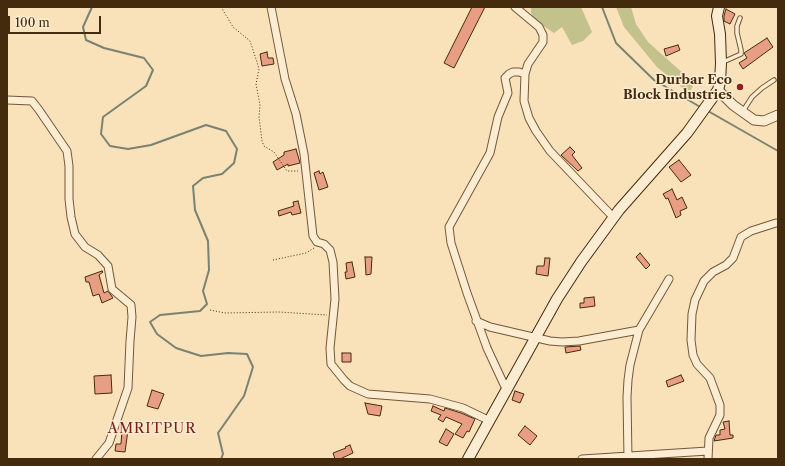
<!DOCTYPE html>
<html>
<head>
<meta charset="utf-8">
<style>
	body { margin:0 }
	#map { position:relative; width:785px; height:466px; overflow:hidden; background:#f9e1ba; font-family:"Libre Caslon Text",serif }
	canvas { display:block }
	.frame { position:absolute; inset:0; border:8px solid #452b0e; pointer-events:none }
	.scale { position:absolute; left:8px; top:16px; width:93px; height:18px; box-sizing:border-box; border:2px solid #452b0e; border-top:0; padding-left:5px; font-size:12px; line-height:14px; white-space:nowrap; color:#452b0e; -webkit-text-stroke:3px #fbecd2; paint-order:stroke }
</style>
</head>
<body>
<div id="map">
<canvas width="785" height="466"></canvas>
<div class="frame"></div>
<div class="scale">100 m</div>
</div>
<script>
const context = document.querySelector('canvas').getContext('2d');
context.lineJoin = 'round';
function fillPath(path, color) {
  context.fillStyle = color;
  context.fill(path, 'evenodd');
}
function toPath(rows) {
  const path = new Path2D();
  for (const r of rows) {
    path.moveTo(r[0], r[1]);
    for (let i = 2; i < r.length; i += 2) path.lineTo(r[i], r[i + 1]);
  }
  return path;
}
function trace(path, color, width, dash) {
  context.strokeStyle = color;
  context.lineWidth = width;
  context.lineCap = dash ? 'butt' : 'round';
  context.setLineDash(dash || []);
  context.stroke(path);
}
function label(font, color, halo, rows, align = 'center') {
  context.font = font + ' "Libre Caslon Text",serif';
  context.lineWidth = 3;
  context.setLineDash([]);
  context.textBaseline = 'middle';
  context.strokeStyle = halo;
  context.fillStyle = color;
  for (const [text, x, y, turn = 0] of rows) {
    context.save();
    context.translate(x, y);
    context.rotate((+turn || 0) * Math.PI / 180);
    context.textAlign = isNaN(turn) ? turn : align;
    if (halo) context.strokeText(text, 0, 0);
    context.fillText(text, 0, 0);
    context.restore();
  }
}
fillPath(toPath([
	[531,7,581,7,592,32,583,41,572,45,562,27,554,33,536,21,532,17,531,11],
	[616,7,631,7,636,24,648,42,694,83,691,90,685,90,657,67,624,27]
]), '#c3c18c');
trace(toPath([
	[92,7,83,27,86,40,104,48,144,58,153,70,146,86,103,117,101,134,110,146,128,149,151,145,206,125,226,131,237,149,234,163,222,174,203,178,193,186,195,210,208,241,209,270,203,291,207,304,200,311,160,315,150,322,157,334,176,348,201,356,228,353,247,354,253,367,244,396,218,433,223,454,221,459],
	[602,7,616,43,654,80,702,108],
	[708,111,778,151]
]), '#7a8272', 2);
const building = toPath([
	[472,7,485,7,454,68,444,63,472,7],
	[726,9,735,14,730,24,724,21,724,16,726,9],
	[767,38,773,47,743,69,739,63,747,58,744,53,767,38],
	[678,45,680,50,666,56,664,49,678,45],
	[267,52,268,58,273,58,274,64,262,66,260,54,267,52],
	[570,147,575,152,572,155,582,168,578,171,561,155,570,147],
	[296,149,300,163,288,166,288,164,277,170,273,162,284,155,284,152,296,149],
	[679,160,691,175,681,182,669,167,679,160],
	[319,171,320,174,323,172,328,187,319,190,314,173,319,171],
	[672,189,677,200,682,197,687,208,680,211,681,215,676,218,668,198,666,199,663,194,672,189],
	[298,201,301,213,292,215,291,212,279,216,278,211,294,206,293,202,298,201],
	[640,253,650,265,646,269,636,257,640,253],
	[365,257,372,257,371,274,366,275,365,257],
	[545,258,550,258,548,276,536,274,537,266,544,266,545,258],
	[352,262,355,277,346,279,345,272,347,272,346,263,352,262],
	[102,271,103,272,99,275,104,293,108,291,113,298,102,303,99,294,93,296,89,282,86,282,85,277,102,271],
	[594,297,595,306,580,308,580,303,584,303,584,298,594,297],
	[580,346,581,350,566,353,565,347,580,346],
	[342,353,351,353,351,362,342,362,342,353],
	[111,375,112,393,95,394,94,376,111,375],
	[681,375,684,381,668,387,666,381,681,375],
	[152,390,164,394,158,409,147,406,152,390],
	[515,391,524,394,520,403,512,400,515,391],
	[365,403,382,406,380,416,368,414,365,403],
	[433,406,444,411,445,408,461,413,475,419,469,432,467,431,463,438,455,434,462,424,446,417,443,422,438,419,441,415,431,411,433,406],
	[729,421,730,435,733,435,733,438,714,441,716,435,720,435,720,430,725,429,723,422,729,421],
	[525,426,537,436,530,445,518,435,525,426],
	[446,429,454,434,447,446,439,442,446,429],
	[122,430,128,430,125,452,115,451,116,444,121,444,122,430],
	[350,445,353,453,342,458,342,459,335,459,333,453,346,448,345,447,350,445]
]);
fillPath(building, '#e89e82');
trace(building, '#452b0e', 1);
const service = toPath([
	[723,62,741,54,741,50,737,33,737,26,740,18],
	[743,111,752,97,762,88,774,80]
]);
const minor = toPath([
	[271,7,285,79,296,114,304,154,313,236,317,242,324,244,330,250,333,262,335,299,330,348,331,364,344,380,350,386,368,394,430,399,463,408,490,421],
	[515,7,539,27,543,35,543,42,528,64,525,74,524,101,529,118,536,131,550,151,614,218],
	[7,100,32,101,39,110,67,151,69,166,69,199,71,217,75,234,85,247,98,255,108,266,112,289,131,305,132,317,130,341,128,388,109,443,96,459],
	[476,321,490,327,550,341,562,342,579,341,639,330],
	[507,391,487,348,467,293,451,243,449,227,490,153,498,117,508,93,505,78,509,74,513,72,519,72,525,74],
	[582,459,708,451],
	[628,459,627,397,628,380,630,365,639,330,669,279],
	[708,459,709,438,720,415,720,405,710,378,697,364,693,355,691,340,692,314,695,300,704,281,713,272,726,265,733,258,741,237,751,231,776,223]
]);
const tertiary = toPath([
	[718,90,733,105,754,120,764,121,778,115]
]);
const secondary = toPath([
	[468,459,557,299,581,262,619,210,687,133,718,90,720,82,721,63,720,34,717,16,719,7]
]);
trace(service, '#725839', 5.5);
trace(minor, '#725839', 9);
trace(tertiary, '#725839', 11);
trace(secondary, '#452b0e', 12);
trace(toPath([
	[221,7,233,27,250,41,257,62,259,69,256,84,260,105,259,117,262,141,264,146,274,152,287,171,298,171],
	[273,260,306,253,314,248],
	[210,310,225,313,279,312,327,315]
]), '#452b0e', 1, [1, 2]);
trace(service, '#fbecd2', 3.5);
trace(minor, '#fbecd2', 7);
trace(tertiary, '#fbecd2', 9);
trace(secondary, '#fbecd2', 10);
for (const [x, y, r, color] of [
	[740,87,4,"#8f2418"]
]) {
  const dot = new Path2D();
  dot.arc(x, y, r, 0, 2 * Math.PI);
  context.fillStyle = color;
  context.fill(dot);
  trace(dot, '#fbecd2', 1.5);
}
label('bold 13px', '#452b0e', '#fbecd2', [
	["Durbar Eco",732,80],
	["Block Industries",732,95]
], 'right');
context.letterSpacing = '1px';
label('14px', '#7a1f14', '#fbecd2', [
	["AMRITPUR",152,429]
]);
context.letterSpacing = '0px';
</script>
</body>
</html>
